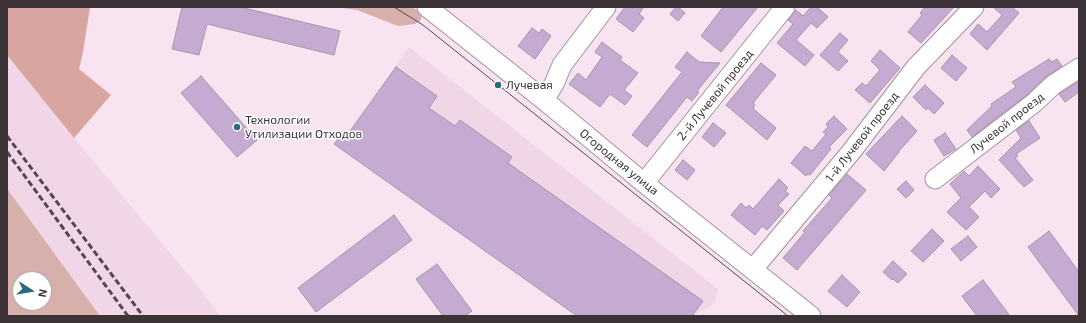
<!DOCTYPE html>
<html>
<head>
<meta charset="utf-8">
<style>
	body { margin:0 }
	#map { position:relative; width:1086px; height:323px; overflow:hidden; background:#f8e4f1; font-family:"Exo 2",sans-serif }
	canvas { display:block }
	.frame { position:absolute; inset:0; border:8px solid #3b3338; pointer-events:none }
	.north { position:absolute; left:12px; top:271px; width:40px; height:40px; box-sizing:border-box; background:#fff; border:1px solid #b1adaf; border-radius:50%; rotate:102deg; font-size:11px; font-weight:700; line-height:16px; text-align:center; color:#3b3338 }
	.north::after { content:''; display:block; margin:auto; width:14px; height:18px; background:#2a6b7e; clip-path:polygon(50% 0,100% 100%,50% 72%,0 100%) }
</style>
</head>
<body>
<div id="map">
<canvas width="1086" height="323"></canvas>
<div class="frame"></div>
<div class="north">N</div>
</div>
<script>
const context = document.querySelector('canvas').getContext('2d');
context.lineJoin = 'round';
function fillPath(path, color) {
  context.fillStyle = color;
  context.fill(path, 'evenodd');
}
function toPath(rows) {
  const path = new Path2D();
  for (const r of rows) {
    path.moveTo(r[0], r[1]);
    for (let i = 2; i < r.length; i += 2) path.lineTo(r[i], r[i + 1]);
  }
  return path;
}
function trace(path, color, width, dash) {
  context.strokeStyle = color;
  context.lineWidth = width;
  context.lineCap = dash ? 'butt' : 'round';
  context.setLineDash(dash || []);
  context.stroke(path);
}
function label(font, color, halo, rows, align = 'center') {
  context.font = font + ' "Exo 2",sans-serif';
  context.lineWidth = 3;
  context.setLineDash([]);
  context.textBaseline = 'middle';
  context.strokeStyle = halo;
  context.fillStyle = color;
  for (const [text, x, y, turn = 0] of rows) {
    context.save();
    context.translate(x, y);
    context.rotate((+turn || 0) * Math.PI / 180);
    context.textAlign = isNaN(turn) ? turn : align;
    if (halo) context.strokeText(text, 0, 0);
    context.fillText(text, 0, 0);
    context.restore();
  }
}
fillPath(toPath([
	[409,47,718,289,714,304,696,314,696,316,577,316,334,144,342,134,351,128],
	[7,55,74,138,200,289,220,316,100,316,7,189]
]), '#f0d6e7');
fillPath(toPath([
	[336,7,412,7,418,11,422,16,420,21,415,24,398,26,357,10],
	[7,189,8,190,100,316,7,316],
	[20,279,44,279,44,303,20,303]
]), '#d7b0ac');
fillPath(toPath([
	[7,7,90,7,83,52,79,69,111,95,74,138,7,55]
]), '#d9a5a0');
const building = toPath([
	[182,7,240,7,340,31,334,55,207,24,199,55,172,49,182,7],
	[625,7,644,7,639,14,644,18,633,32,616,19,625,7],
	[676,7,678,7,685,13,678,21,670,14,676,7],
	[723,7,758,7,721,52,701,36,723,7],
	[811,7,817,7,828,17,817,28,811,23,796,40,814,55,805,66,777,43,793,24,788,20,796,10,803,16,811,7],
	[925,7,954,7,921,43,908,32,922,15,920,13,925,7],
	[993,7,1012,7,1019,13,987,50,970,34,978,24,987,32,1002,15,993,7],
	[532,28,539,33,542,29,551,36,535,59,518,46,532,28],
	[840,33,848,40,838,52,848,61,838,71,820,55,840,33],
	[602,42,622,57,620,60,638,73,624,90,632,96,625,105,610,94,600,107,569,84,578,73,586,80,602,57,595,52,602,42],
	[880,50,900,68,870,103,855,90,862,83,866,86,880,70,871,61,880,50],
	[687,52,699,62,720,63,697,91,699,92,692,101,687,97,647,147,632,135,682,72,675,67,687,52],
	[952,55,967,68,956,81,941,68,952,55],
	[1049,59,1052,62,1057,59,1062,66,1047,76,1027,95,972,137,967,130,992,106,991,104,1016,87,1012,82,1049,59],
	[761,63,776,75,753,103,755,105,753,108,757,112,776,128,767,140,726,105,761,63],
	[396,67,437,96,429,108,455,126,460,120,512,157,508,163,703,301,692,316,577,316,334,144,342,134,346,137,396,67],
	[201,76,257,140,237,157,181,93,201,76],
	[1079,81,1079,92,1065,102,1059,94,1079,81],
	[925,85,944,103,934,114,928,108,926,110,913,97,925,85],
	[834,116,847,129,829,147,831,149,810,175,808,174,806,176,791,163,805,146,812,151,826,134,823,132,828,127,826,124,834,116],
	[902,116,917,131,899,151,899,152,884,171,866,154,902,116],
	[1029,121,1040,138,1016,154,1018,156,1015,158,1033,180,1024,187,999,160,1021,138,1016,130,1029,121],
	[713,123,726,133,714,147,702,137,713,123],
	[945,133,956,149,944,156,934,140,945,133],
	[683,160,695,170,687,180,675,170,683,160],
	[978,166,1000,189,991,198,985,191,969,207,979,217,966,230,947,212,961,198,950,184,964,171,969,176,978,166],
	[847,174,866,190,797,270,783,258,805,232,803,231,832,198,829,195,847,174],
	[779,179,788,188,785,191,789,194,778,205,784,211,767,230,762,226,755,235,731,215,741,203,746,208,749,205,753,209,779,179],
	[906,181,914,190,906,198,897,189,906,181],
	[394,215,412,240,316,312,298,288,394,215],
	[932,229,944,241,923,262,911,251,932,229],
	[1049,231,1079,272,1079,316,1028,247,1049,231],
	[968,236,977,247,961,261,951,249,968,236],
	[893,261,907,274,898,283,893,279,892,280,883,272,893,261],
	[437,264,472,311,465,316,443,316,416,279,437,264],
	[842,275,860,292,847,307,828,291,842,275],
	[983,280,1010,316,977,316,962,296,983,280]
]);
fillPath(building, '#c5aad1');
trace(building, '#a397a9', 1);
const minor = toPath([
	[427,7,544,100,644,183,811,316],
	[544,100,554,84,562,65,606,7],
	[935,179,1034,103,1053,85,1079,68],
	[644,183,785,7],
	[753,269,851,152,916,67,974,7]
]);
trace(minor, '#a4919d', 21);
trace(minor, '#fff', 19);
trace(toPath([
	[394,7,423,25,788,316]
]), '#52494f', 1);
trace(toPath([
	[7,136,143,316],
	[7,152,128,316]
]), '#52494f', 3, [6, 3]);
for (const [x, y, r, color] of [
	[498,85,4,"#2a6b7e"],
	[237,127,4,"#2a6b7e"]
]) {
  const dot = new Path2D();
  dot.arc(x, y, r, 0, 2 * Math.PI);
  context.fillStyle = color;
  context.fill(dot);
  trace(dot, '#fff', 1.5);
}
label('12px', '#3b3338', '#fff', [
	["Лучевая",506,85],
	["Технологии",245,120],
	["Утилизации Отходов",245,134]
], 'left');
label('12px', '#3b3338', '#fff', [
	["2-й Лучевой проезд",715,95,-51],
	["Лучевой проезд",1007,123,-38],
	["1-й Лучевой проезд",862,137,-52],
	["Огородная улица",619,162,39]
]);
</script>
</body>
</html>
